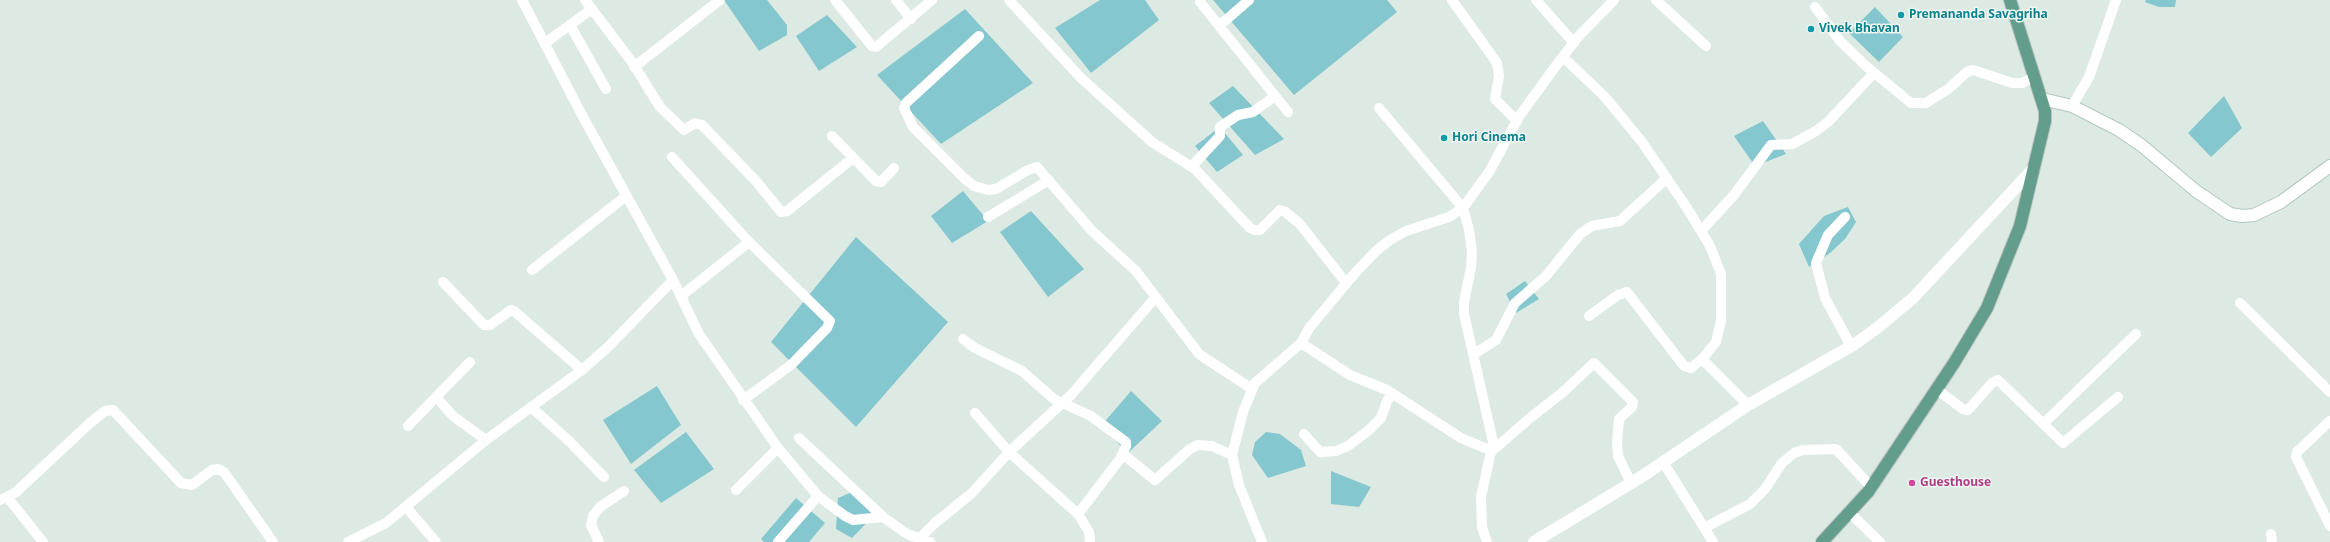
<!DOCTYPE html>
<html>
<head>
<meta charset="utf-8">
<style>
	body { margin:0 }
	canvas { display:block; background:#dde9e3 }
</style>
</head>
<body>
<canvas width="2330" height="542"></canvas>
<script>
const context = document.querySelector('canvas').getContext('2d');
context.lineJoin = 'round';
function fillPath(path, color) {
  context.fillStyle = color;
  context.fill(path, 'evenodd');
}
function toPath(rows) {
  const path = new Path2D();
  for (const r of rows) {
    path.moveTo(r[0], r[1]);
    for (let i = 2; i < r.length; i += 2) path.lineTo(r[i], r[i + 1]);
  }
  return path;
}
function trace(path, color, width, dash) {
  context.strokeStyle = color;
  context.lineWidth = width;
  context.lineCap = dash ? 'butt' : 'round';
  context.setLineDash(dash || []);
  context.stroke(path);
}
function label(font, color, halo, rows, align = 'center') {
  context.font = font + ' "Noto Sans",sans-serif';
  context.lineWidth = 3;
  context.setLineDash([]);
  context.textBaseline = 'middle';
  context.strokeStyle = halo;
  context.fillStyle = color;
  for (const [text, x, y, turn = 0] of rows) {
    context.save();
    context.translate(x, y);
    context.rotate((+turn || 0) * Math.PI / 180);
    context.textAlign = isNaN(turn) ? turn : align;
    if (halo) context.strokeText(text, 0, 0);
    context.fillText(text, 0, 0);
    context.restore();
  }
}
fillPath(toPath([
	[724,0,767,0,787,25,787,35,759,51],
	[1100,0,1145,0,1159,20,1091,73,1055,28],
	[1213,0,1387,0,1397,12,1294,95],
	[2146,0,2176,0,2175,7,2159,7,2145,2],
	[1875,7,1903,37,1879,62,1849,33],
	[965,9,1033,83,941,144,877,75],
	[827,15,857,47,819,71,796,36],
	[1233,86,1284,139,1255,155,1209,103],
	[2224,96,2242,128,2211,157,2188,133],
	[1763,121,1786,154,1755,166,1734,136],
	[1220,127,1243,155,1217,172,1195,146],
	[963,191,988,221,952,243,931,216],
	[1848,207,1856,222,1845,239,1830,253,1809,267,1799,244,1824,216],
	[1031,211,1084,269,1048,297,1000,232],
	[856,237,948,322,856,427,771,342],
	[1525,281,1539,299,1516,313,1506,294],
	[657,386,681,425,631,464,603,420],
	[1131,391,1162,421,1128,453,1101,426],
	[686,432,714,469,661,503,634,470],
	[1266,432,1280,434,1301,450,1306,466,1268,478,1252,455,1255,442],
	[1331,471,1371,487,1359,507,1331,504],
	[857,490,878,511,852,538,836,529,838,498],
	[796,498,825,523,809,542,764,542,761,539]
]), '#85c7ce');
const secondary = toPath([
	[2042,99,2072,106,2119,130,2141,145,2196,191,2230,214,2242,216,2254,215,2281,202,2330,166]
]);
const primary = toPath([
	[1822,542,1868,492,1954,363,1987,308,2020,226,2045,121,2045,111,2010,0]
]);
trace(secondary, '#b1c9bf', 14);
trace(primary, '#bcc3c1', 14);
trace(toPath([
	[522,0,583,117,673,280,699,334,778,448,818,496,845,516,853,520,883,517,907,534,930,542],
	[585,0,632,62,660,107,684,130,695,123,702,125,756,181,781,212,787,211,853,158],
	[835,0,872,46,876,47,932,0],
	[896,0,911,19],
	[1009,0,1081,78,1152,142,1195,169,1249,227,1254,230,1260,230,1280,210,1284,211,1300,224,1346,283],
	[1452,0,1497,63,1499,76,1495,99,1517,121],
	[1536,0,1574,43],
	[1656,0,1706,46],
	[1200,2,1288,112],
	[1815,7,1840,41,1866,66,1911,103,1926,103,1948,89,1967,72,1973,70,2012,83,2022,83,2034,77],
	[570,25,606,89],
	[1219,26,1249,0],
	[979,36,906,103,904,108,913,127,964,178,974,186,988,190,996,189,1028,170,1037,167,1092,231,1136,271,1199,354,1252,389],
	[545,43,592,9],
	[1563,57,1605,97,1642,142,1687,208,1710,246,1721,274,1721,321,1716,342,1704,357,1704,361,1748,405],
	[634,67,720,0],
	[2072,106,2089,77,2116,0],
	[1379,108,1463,208,1469,230,1472,252,1471,268,1464,302,1464,314,1493,442,1481,497,1482,527,1487,542],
	[832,136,876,181,881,182,894,168],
	[672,157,749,242,830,321,827,328,791,365,743,400],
	[1192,166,1220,136,1220,127,1238,115,1253,112,1275,96],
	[988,217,1049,180],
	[1845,217,1828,235,1816,263,1825,298,1851,346],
	[1701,231,1734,195,1771,145,1792,144,1816,131,1828,122,1874,73],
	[532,270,626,196],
	[443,282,484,325,490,325,511,310,514,311,582,370],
	[681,296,749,242],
	[2240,303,2330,392],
	[1589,316,1618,295,1627,292,1684,366,1691,368,1704,357],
	[963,339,975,348,1022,371,1054,399,1091,416,1126,442,1126,446,1120,459,1078,514],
	[1301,343,1350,375,1387,390,1461,438,1492,451,1530,418,1562,393,1594,363,1633,402,1632,407,1619,419,1617,443,1618,456,1631,483],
	[1474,354,1496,340,1515,303,1546,276,1580,234,1592,226,1620,221,1667,178],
	[1936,389,1963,409,1968,410,1992,383,1998,380,2063,443,2118,397],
	[436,397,453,416,486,440],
	[531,407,569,441,604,477],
	[2330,421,2297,452,2296,457,2330,526],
	[2043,424,2136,334],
	[408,426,470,362],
	[1304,434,1320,452,1336,451,1348,446,1369,430,1381,418,1387,401,1393,394],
	[799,438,883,517],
	[1123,454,1155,480,1190,449,1198,445,1212,446,1232,455],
	[1663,462,1713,542],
	[736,490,778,448],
	[8,498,43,542],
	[0,500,15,493,90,423,105,411,113,410,181,483,192,485,212,470,218,469,224,472,273,542],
	[406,507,436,542],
	[1849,512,1880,542],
	[1704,528,1750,504,1765,489,1782,463,1794,453,1803,450,1836,449,1871,487],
	[2271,534,2272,542],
	[919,539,935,523,972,493,1009,452,975,413],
	[348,542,386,523,486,440,582,370,608,347,673,280],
	[599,542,591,525,593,516,600,507,624,491],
	[778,542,818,496],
	[1090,542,1089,532,1078,514,1009,452,1071,395,1155,298],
	[1262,542,1239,485,1232,455,1243,412,1255,383,1301,343,1310,327,1355,273,1376,251,1390,240,1406,231,1449,217,1463,208,1489,172,1520,115,1558,63,1578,37,1614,0]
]), '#fff', 10);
trace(toPath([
	[1534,542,1641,477,1748,405,1855,344,1877,328,1913,298,2034,168]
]), '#fff', 12);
trace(secondary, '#fff', 12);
trace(primary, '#639e8c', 12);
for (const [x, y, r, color] of [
	[1901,15,4,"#0f9aa8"],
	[1811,29,4,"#0f9aa8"],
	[1444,138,4,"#0f9aa8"],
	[1912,483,4,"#d1479c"]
]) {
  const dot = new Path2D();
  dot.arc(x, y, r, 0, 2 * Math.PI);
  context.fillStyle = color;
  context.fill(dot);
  trace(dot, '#eef6f1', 1.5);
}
label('bold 12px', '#0d838f', '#eef6f1', [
	["Premananda Savagriha",1909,15],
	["Vivek Bhavan",1819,29],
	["Hori Cinema",1452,138]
], 'left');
label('bold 12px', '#b23c85', '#eef6f1', [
	["Guesthouse",1920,483]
], 'left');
</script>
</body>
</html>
